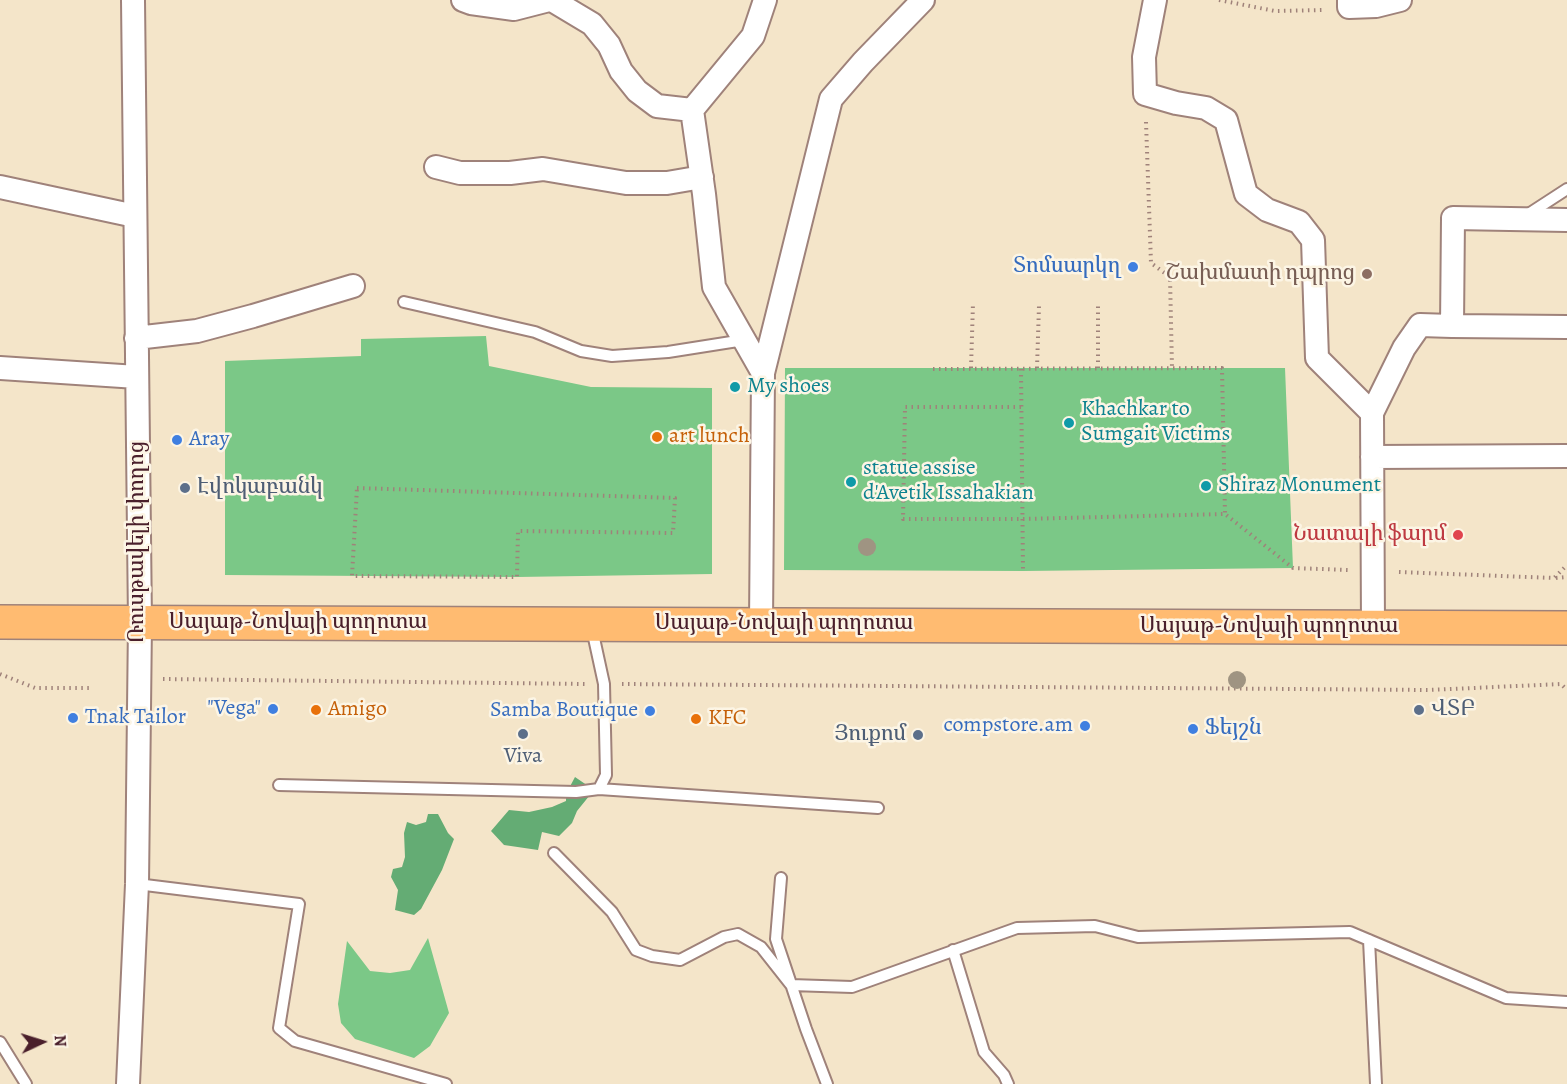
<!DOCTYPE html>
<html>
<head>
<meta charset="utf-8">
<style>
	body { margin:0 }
	#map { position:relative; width:1567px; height:1084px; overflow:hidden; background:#f4e5c9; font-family:Alegreya,serif }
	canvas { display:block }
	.north { position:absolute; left:12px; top:1012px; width:60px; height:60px; -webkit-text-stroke:4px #fcf5e5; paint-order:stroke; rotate:86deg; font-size:16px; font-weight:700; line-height:24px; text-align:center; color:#4a1f2b }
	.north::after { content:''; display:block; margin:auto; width:21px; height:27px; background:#4a1f2b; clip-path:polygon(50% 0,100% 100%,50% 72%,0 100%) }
</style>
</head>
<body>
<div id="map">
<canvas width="1567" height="1084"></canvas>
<div class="north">N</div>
</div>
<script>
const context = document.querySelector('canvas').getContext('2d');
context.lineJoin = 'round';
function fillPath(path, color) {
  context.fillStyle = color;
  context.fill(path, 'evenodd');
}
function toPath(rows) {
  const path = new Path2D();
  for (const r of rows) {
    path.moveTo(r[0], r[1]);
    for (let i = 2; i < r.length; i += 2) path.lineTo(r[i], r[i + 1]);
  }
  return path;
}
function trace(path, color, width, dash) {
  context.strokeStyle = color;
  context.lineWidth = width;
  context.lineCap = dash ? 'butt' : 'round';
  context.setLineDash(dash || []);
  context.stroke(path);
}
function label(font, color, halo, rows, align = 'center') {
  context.font = font + ' Alegreya,"Noto Serif Armenian",serif';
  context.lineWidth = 5;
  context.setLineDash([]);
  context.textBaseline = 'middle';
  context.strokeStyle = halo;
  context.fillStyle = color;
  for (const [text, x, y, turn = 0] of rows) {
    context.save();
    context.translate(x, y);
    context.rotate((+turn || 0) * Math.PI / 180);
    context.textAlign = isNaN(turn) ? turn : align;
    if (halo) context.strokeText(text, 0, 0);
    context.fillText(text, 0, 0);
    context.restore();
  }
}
fillPath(toPath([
	[486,336,489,366,591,387,712,388,712,574,517,577,225,575,225,361,361,356,361,339],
	[785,368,1285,368,1293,568,1023,571,784,570],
	[428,938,449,1013,430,1046,414,1058,355,1039,341,1023,338,1004,347,941,370,971,390,973,410,970]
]), '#7bc887');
fillPath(toPath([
	[575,777,594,790,577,811,572,823,559,836,542,832,538,850,504,845,491,831,509,810,529,812,552,807,566,801,566,794],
	[428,814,438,814,448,833,454,839,442,870,421,909,414,915,395,910,398,890,391,877,393,869,402,867,405,857,404,833,407,822,416,825,426,822]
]), '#64ac74');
const lane = toPath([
	[1527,215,1567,189],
	[404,302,535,332,581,351,612,356,668,352,744,340],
	[279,785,576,792,599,789,606,775,604,684,592,629],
	[599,789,878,808],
	[554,853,612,912,636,950,652,956,680,960,724,937,738,934,761,947,791,985,852,987,1017,928,1095,926,1138,937,1350,932,1506,998,1567,1002],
	[781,878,776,939,806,1029,827,1084],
	[137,884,299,904,279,1028,295,1041,446,1084],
	[1369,940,1376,1084],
	[953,950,984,1052,1004,1075,1008,1084],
	[0,1042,26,1084]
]);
const street = toPath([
	[463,0,471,3,514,9,549,0],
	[552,0,592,24,609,45,621,71,637,91,657,106,692,110],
	[1155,0,1144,57,1145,94,1176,103,1206,108,1226,120,1246,194,1267,210,1299,222,1313,240,1317,358,1372,413],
	[1349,0,1349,7,1376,6,1400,0],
	[436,167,460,173,510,173,543,169,626,183,667,183,702,177],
	[0,187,135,216],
	[1567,220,1453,218,1452,326,1567,327],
	[136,338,197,331,253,316,353,286],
	[0,368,137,377],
	[763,373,831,99,863,62,923,0],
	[1372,457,1567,456],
	[761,624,763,373,714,287,704,194,692,110,753,36,765,0],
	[1373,628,1372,413,1404,348,1420,325,1452,326],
	[128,1084,137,884,140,622,133,0]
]);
const highway = toPath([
	[0,622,1567,628]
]);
trace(lane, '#9f827a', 14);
trace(street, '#9f827a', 26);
trace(highway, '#9f827a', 36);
trace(toPath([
	[1219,0,1275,11,1325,10],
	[1146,122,1151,263,1170,277,1172,368],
	[971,368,973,303],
	[1037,368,1039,306],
	[1098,368,1098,305],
	[933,369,1222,368,1225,514],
	[1021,369,1023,571],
	[1021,407,905,407,903,519,1022,519,1225,514,1293,568,1349,570],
	[357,488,675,498,673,533,518,531,517,577,352,576,357,488],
	[1399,572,1554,578,1565,567,1567,567],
	[1556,578,1567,577],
	[0,674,35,688,92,688],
	[163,679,585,684],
	[622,684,1429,690,1561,684,1567,690]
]), '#9f827a', 4, [1.5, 4.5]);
trace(lane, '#fff', 10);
trace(street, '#fff', 22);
trace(highway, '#ffbb71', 33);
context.fillStyle = '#9f9482';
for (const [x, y] of [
	[867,547],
	[1237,680]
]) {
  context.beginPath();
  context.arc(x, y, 9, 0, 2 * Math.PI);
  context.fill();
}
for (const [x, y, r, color] of [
	[1133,267,6,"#3f7fe0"],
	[1367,274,6,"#8d6e63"],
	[735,387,6,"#0f9aa8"],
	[1069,423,6,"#0f9aa8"],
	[657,437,6,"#e8710a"],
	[177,440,6,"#3f7fe0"],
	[851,482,6,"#0f9aa8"],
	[1206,486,6,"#0f9aa8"],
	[185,488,6,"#5c6f8a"],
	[1458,535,6,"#e0444e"],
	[273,709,6,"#3f7fe0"],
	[316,710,6,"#e8710a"],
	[1419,710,6,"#5c6f8a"],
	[650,711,6,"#3f7fe0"],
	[73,718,6,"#3f7fe0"],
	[696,719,6,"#e8710a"],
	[1085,726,6,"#3f7fe0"],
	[1193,729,6,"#3f7fe0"],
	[523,734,6,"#5c6f8a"],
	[918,735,6,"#5c6f8a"]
]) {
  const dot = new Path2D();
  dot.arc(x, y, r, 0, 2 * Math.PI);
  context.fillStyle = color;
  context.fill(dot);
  trace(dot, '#fcf5e5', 2);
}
label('22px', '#366cbe', '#fcf5e5', [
	["Տոմսարկղ",1121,267],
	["Aray",189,440,"left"],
	["\"Vega\"",261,709],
	["Samba Boutique",638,711],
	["Tnak Tailor",85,718,"left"],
	["compstore.am",1073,726],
	["Ֆեյշն",1205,729,"left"]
], 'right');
label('22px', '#785e54', '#fcf5e5', [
	["Շախմատի դպրոց",1355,274]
], 'right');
label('22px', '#0d838f', '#fcf5e5', [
	["My shoes",747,387],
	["Khachkar to",1081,410],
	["Sumgait Victims",1081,435],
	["statue assise",863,469],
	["d'Avetik Issahakian",863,494],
	["Shiraz Monument",1218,486]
], 'left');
label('22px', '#c56008', '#fcf5e5', [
	["art lunch",669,437],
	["Amigo",328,710],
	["KFC",708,719]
], 'left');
label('22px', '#4e5e75', '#fcf5e5', [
	["Էվոկաբանկ",197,488],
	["ՎՏԲ",1431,710],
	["Յուքոմ",906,735,"right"],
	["Viva",523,757,"center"]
], 'left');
label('22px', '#be3a42', '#fcf5e5', [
	["Նատալի ֆարմ",1446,535]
], 'right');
label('22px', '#4a1f2b', '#fcf5e5', [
	["Ռուսթավելի փողոց",138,542,-90],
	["Սայաթ-Նովայի պողոտա",298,623],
	["Սայաթ-Նովայի պողոտա",784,624],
	["Սայաթ-Նովայի պողոտա",1269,627]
]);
</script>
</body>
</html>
